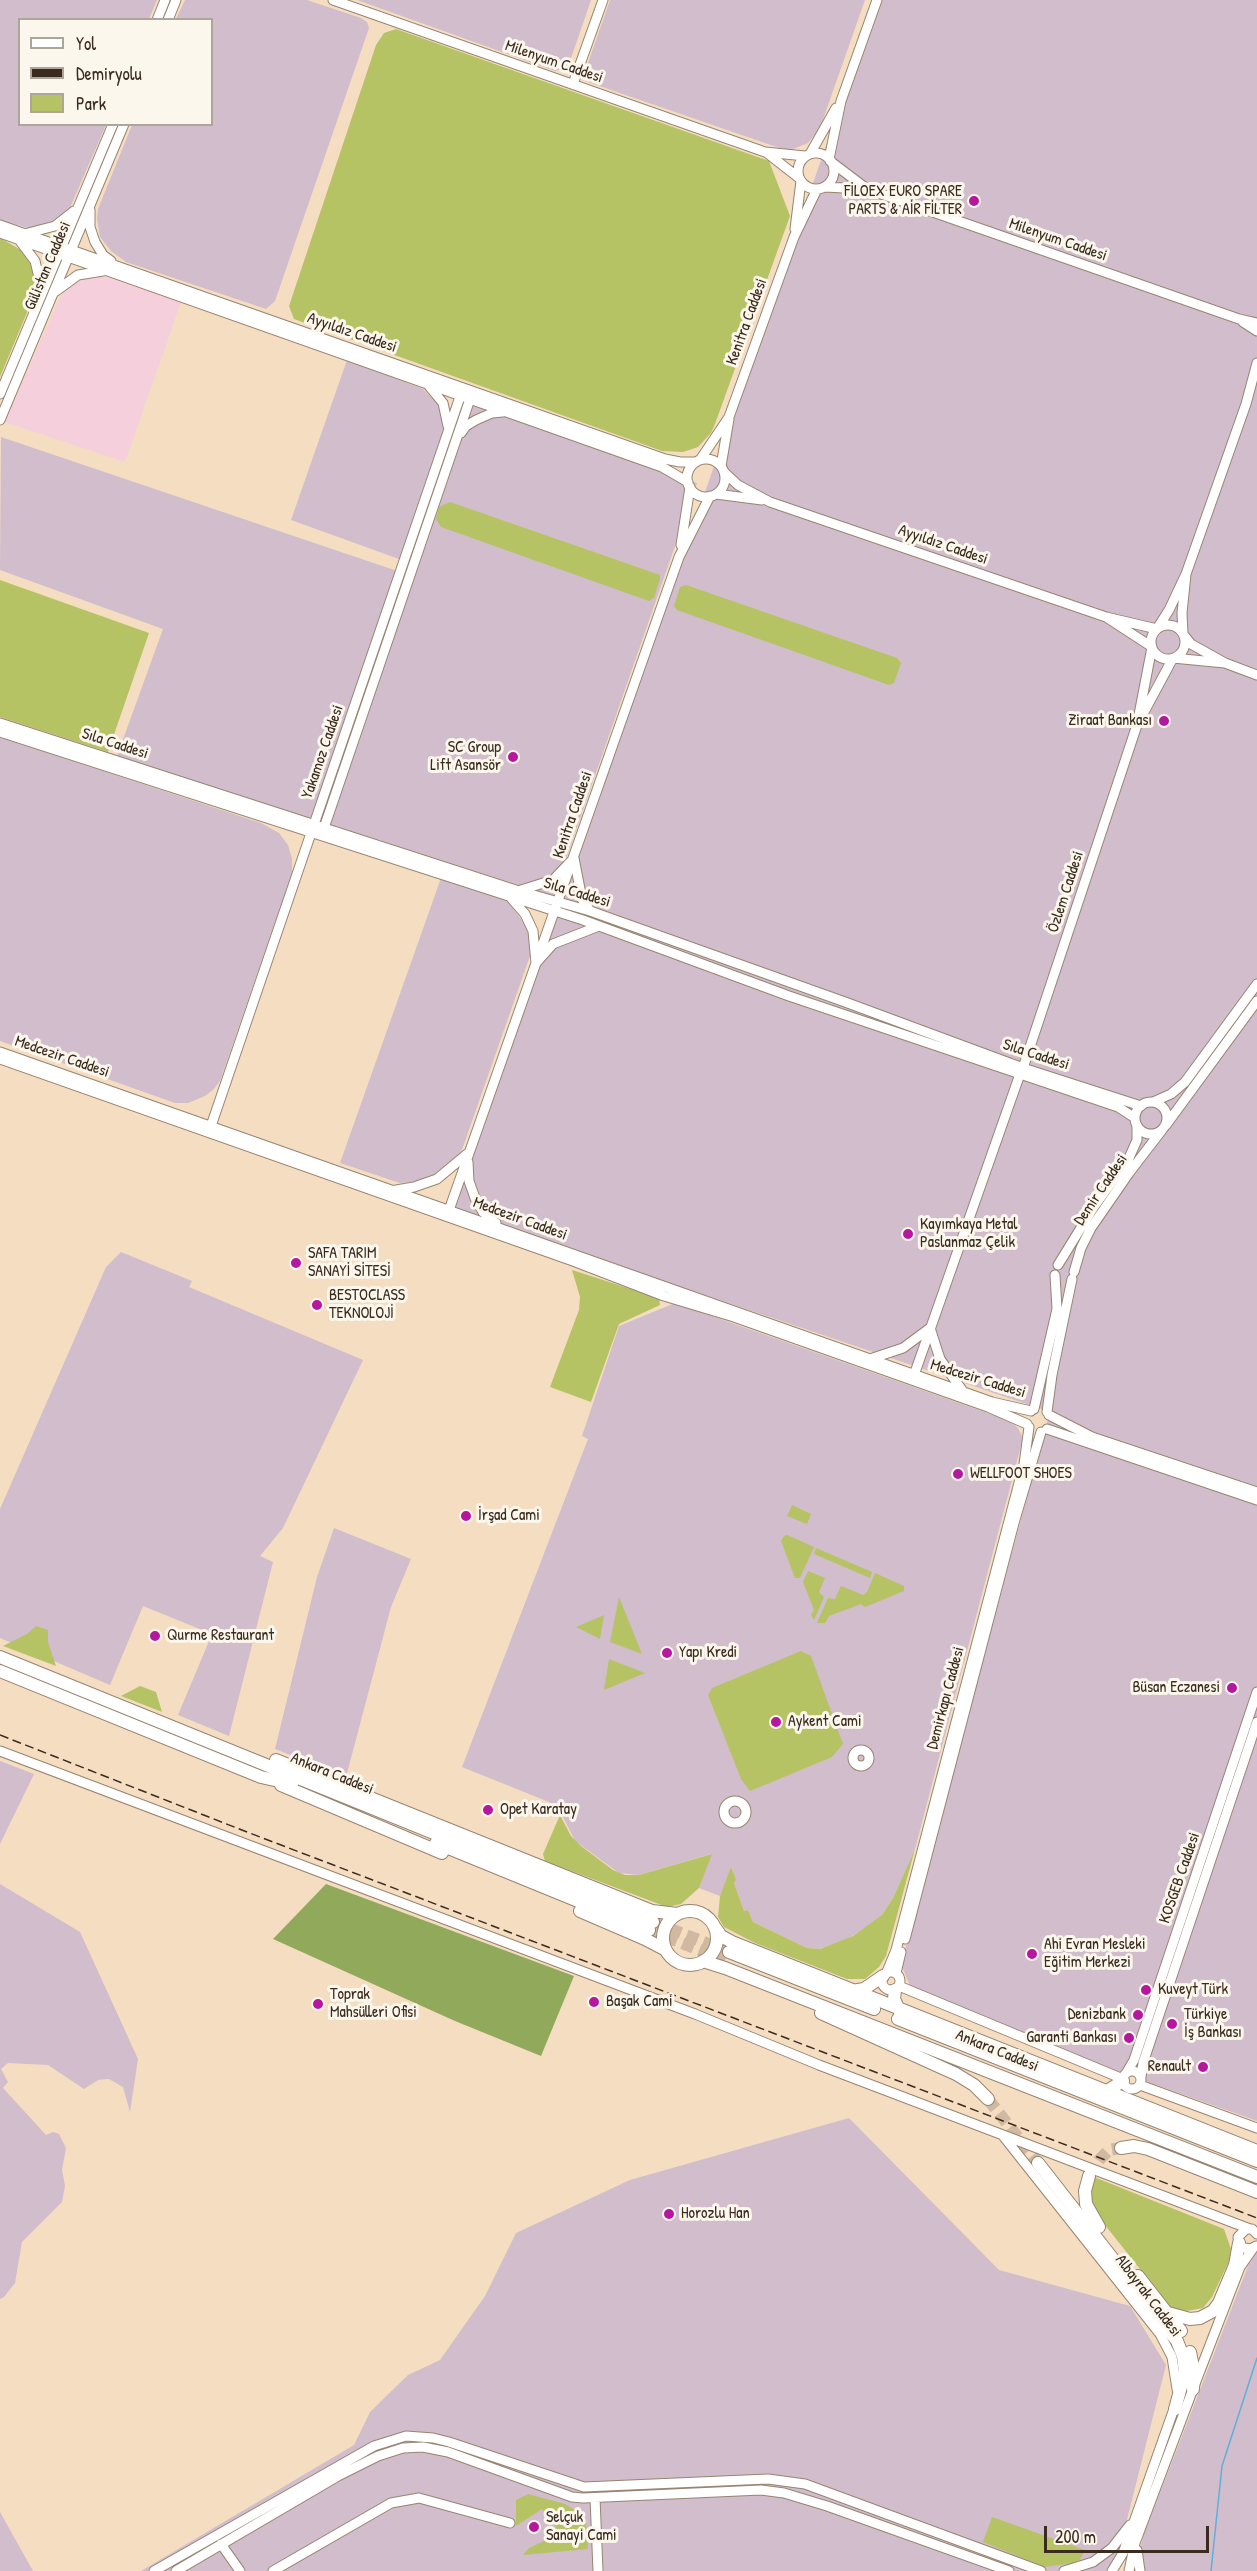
<!DOCTYPE html>
<html>
<head>
<meta charset="utf-8">
<style>
	body { margin:0 }
	#map { position:relative; width:1257px; height:2571px; overflow:hidden; background:#f5ddc1; font-family:"Patrick Hand",sans-serif }
	canvas { display:block }
	.legend { position:absolute; left:18px; top:18px; width:195px; height:108px; box-sizing:border-box; background:#fbf7ec; border:2px solid #aea59a; margin:0; padding:8px 10px; list-style:none; font-size:18px; color:#3b2a1e }
	.legend li { display:flex; align-items:center; gap:12px; height:30px }
	.legend b { width:30px; border:2px solid #aea59a }
	.scale { position:absolute; left:1044px; top:2526px; width:165px; height:27px; box-sizing:border-box; border:3px solid #3b2a1e; border-top:0; padding-left:8px; font-size:18px; line-height:21px; white-space:nowrap; color:#3b2a1e; -webkit-text-stroke:4px #fbf7ec; paint-order:stroke }
</style>
</head>
<body>
<div id="map">
<canvas width="1257" height="2571"></canvas>
<ul class="legend">
<li><b style="height:8px;background:#fff"></b>Yol</li>
<li><b style="height:8px;background:#3b2a1e"></b>Demiryolu</li>
<li><b style="height:16px;background:#b6c364"></b>Park</li>
</ul>
<div class="scale">200 m</div>
</div>
<script>
const context = document.querySelector('canvas').getContext('2d');
context.lineJoin = 'round';
function fillPath(path, color) {
  context.fillStyle = color;
  context.fill(path, 'evenodd');
}
function toPath(rows) {
  const path = new Path2D();
  for (const r of rows) {
    if (r.length === 3) {
      path.moveTo(r[0] + r[2], r[1]);
      path.arc(r[0], r[1], r[2], 0, 2 * Math.PI);
      continue;
    }
    path.moveTo(r[0], r[1]);
    for (let i = 2; i < r.length; i += 2) path.lineTo(r[i], r[i + 1]);
  }
  return path;
}
function trace(path, color, width, dash) {
  context.strokeStyle = color;
  context.lineWidth = width;
  context.lineCap = dash ? 'butt' : 'round';
  context.setLineDash(dash || []);
  context.stroke(path);
}
function label(font, color, halo, rows, align = 'center') {
  context.font = font + ' "Patrick Hand",sans-serif';
  context.lineWidth = 6;
  context.setLineDash([]);
  context.textBaseline = 'middle';
  context.strokeStyle = halo;
  context.fillStyle = color;
  for (const [text, x, y, turn = 0] of rows) {
    context.save();
    context.translate(x, y);
    context.rotate((+turn || 0) * Math.PI / 180);
    context.textAlign = isNaN(turn) ? turn : align;
    if (halo) context.strokeText(text, 0, 0);
    context.fillText(text, 0, 0);
    context.restore();
  }
}
fillPath(toPath([
	[89,277,107,277,181,302,125,462,5,422,60,297,73,284]
]), '#f5cfdb');
fillPath(toPath([
	[0,0,157,0,149,19,20,20,20,124,106,125,69,210,57,221,32,229,0,220],
	[185,0,307,0,361,18,367,22,369,28,275,301,266,309,126,262,111,251,100,237,97,219,98,209,132,125,212,124,212,20,176,19],
	[357,0,591,0,568,67,555,71],
	[610,0,865,0,820,128,808,143,788,151,582,80],
	[877,0,1257,0,1257,2121,1070,2054,910,1986,901,1964,1050,1412,454,1210],
	[347,360,423,389,439,406,444,426,441,438,399,559,291,520],
	[472,403,697,483,553,896,117,756,163,629,0,570,1,437,412,576],
	[0,737,261,823,279,833,288,845,292,859,292,873,220,1081,214,1089,205,1096,188,1103,175,1103,0,1041],
	[441,878,508,901,527,927,531,953,463,1147,459,1155,433,1175,420,1181,400,1183,340,1163],
	[121,1252,192,1281,189,1287,363,1360,283,1528,260,1556,273,1562,229,1736,178,1715,212,1634,143,1606,110,1685,0,1638,0,1509,106,1267],
	[675,1303,1010,1421,1018,1428,1023,1438,915,1849,893,1898,882,1915,866,1928,845,1940,819,1949,807,1948,753,1922,748,1910,744,1911,734,1883,732,1868,720,1896,699,1888,711,1854,639,1875,619,1873,575,1841,563,1817,549,1802,462,1767,588,1439,582,1436,619,1326],
	[334,1528,411,1559,391,1607,346,1777,275,1749,317,1577],
	[0,1761,34,1774,0,1844],
	[0,1884,80,1932,138,2059,130,2112,123,2087,109,2079,98,2080,84,2089,48,2065,8,2063,1,2069,8,2082,3,2088,46,2135,53,2132,59,2134,66,2148,62,2170,65,2186,62,2202,22,2242,15,2283,4,2297,0,2299],
	[849,2118,999,2270,1130,2306,1166,2365,1114,2571,141,2571,354,2445,370,2412,408,2375,440,2360,485,2296,516,2233,630,2180],
	[1257,2252,1257,2571,1135,2571,1144,2534,1248,2266],
	[0,2512,33,2571,0,2571]
]), '#d1bdcc');
fillPath(toPath([
	[396,29,769,161,790,216,715,424,711,433,698,447,683,452,662,451,294,319,289,306,376,45,384,33],
	[0,238,21,250,31,265,35,280,31,303,0,377],
	[450,502,660,575,660,579,654,598,649,601,441,527,436,519,439,507],
	[0,580,149,633,108,752,0,717],
	[686,585,897,658,901,663,894,683,889,685,677,610,674,606,680,587],
	[572,1270,659,1298,660,1305,619,1324,591,1402,550,1387,579,1310,580,1297],
	[792,1505,811,1514,807,1524,787,1516],
	[787,1535,814,1547,800,1578,795,1578,781,1541,784,1536],
	[816,1548,872,1572,870,1578,814,1554],
	[808,1571,825,1578,819,1592,824,1597,814,1620,811,1615,814,1610,803,1582],
	[875,1573,904,1586,904,1591,865,1607,861,1604,829,1616,825,1623,817,1623,828,1598,835,1599,841,1586,863,1595,867,1592],
	[619,1597,642,1654,610,1642],
	[604,1615,600,1639,576,1627],
	[36,1626,48,1630,48,1642,56,1666,3,1646,27,1634],
	[801,1651,811,1656,843,1744,832,1757,750,1791,741,1779,708,1695,712,1688],
	[609,1659,645,1673,604,1690],
	[140,1686,156,1692,162,1712,121,1696],
	[560,1815,571,1836,581,1846,613,1870,625,1875,639,1875,712,1854,699,1888,681,1904,667,1907,545,1861,543,1854],
	[915,1849,886,1956,879,1967,865,1979,847,1979,755,1943,724,1927,718,1917,720,1896,731,1867,736,1880,734,1883,744,1911,748,1910,753,1922,807,1948,820,1949,853,1936,882,1915,893,1898],
	[1094,2177,1224,2229,1231,2249,1230,2259,1212,2297,1203,2308,1187,2311,1171,2308,1093,2210,1090,2195],
	[528,2494,565,2504,580,2513,586,2521,588,2549,523,2555,529,2548,544,2541,557,2529,542,2509,516,2526,516,2500],
	[992,2517,1085,2550,1080,2560,1074,2563,1045,2567,983,2542]
]), '#b6c364');
fillPath(toPath([
	[326,1884,574,1976,541,2056,455,2021,273,1939]
]), '#90a95a');
trace(toPath([
	[1211,2571,1222,2466,1257,2358]
]), '#60afda', 1.5);
trace(toPath([
	[653,1922,729,1952],
	[649,1930,725,1960],
	[988,2099,1038,2163],
	[1089,2176,1099,2160,1109,2150,1121,2148]
]), '#d0b9a0', 12, [12, 6]);
const secondary = toPath([
	[333,0,765,152,805,156],
	[157,20,165,0],
	[168,20,176,0],
	[573,84,603,0],
	[816,171,18],
	[767,153,799,178],
	[810,154,836,108],
	[829,159,841,101,877,0],
	[830,161,867,189,1239,319,1257,323],
	[825,187,864,189],
	[90,210,90,227,95,242,103,255,111,261],
	[0,225,665,459,680,462,696,462],
	[795,229,801,181],
	[0,233,662,467,688,482],
	[28,233,55,226,74,211],
	[20,241,35,261,42,290],
	[56,291,78,275,103,271],
	[1243,322,1257,331],
	[429,386,443,403,448,426],
	[0,394,113,124],
	[0,420,124,124],
	[461,433,466,426,476,420,492,413,503,412],
	[706,478,19],
	[700,460,729,417,794,237,817,189],
	[721,466,729,419],
	[724,472,738,485,770,502,1106,617],
	[716,494,762,500],
	[681,545,690,487],
	[1186,574,1182,613,1183,634,1191,644,1225,663,1173,658,1137,725,1152,647,1106,617,1157,629,1169,610,1186,574],
	[1186,574,1246,404,1257,363],
	[1168,642,17],
	[1225,663,1257,675],
	[0,723,516,890,590,911,845,1002,1023,1068,1141,1106],
	[0,732,583,920,789,996,1118,1107,1135,1118],
	[323,831,471,396],
	[521,890,553,880,574,858,582,899,590,911],
	[511,898,525,914,533,931,536,963,553,944,599,926],
	[0,1052,992,1402,1031,1411],
	[0,1059,573,1261,664,1296,734,1317,988,1407,1027,1424],
	[1023,1068,1137,725],
	[1151,1118,16],
	[1153,1102,1171,1094,1185,1082,1257,984],
	[1166,1125,1257,1001],
	[211,1126,463,388],
	[468,1162,469,1181,475,1198,483,1212,496,1223],
	[396,1190,414,1187,437,1179,467,1154],
	[448,1213,679,557,710,496],
	[1058,1265,1095,1205,1129,1158,1137,1140,1137,1127],
	[1074,1272,1081,1248,1091,1228,1129,1173,1162,1130],
	[873,1358,903,1348,930,1328,940,1359,962,1390],
	[913,1378,1020,1074],
	[1034,1409,1057,1309,1055,1275],
	[1047,1412,1052,1375,1072,1279],
	[1049,1415,1092,1437,1257,1492],
	[1047,1429,1257,1500],
	[861,1758,8],
	[0,1751,695,2014,819,2065,1250,2229],
	[735,1812,11],
	[905,1939,1014,1523,1041,1432],
	[891,1981,9],
	[896,1973,901,1952],
	[886,1974,896,1950,1024,1464,1029,1427],
	[899,1986,1123,2079],
	[1132,2080,9],
	[1127,2072,1134,2060,1257,1692],
	[1141,2077,1143,2063,1257,1722],
	[1140,2085,1257,2128],
	[1004,2137,1160,2334,1172,2357,1177,2389],
	[1256,2246,1251,2249,1244,2248,1239,2244,1238,2237,1246,2229,1252,2229,1257,2234],
	[595,2498,598,2571],
	[221,2544,240,2571],
	[1137,2550,1140,2571],
	[154,2571,374,2446,406,2436,433,2438,449,2442,584,2487,768,2479,805,2484,1041,2571],
	[176,2571,338,2476,378,2456,403,2448,423,2447,448,2452,572,2497,583,2498,761,2490,784,2493,827,2506,1009,2571],
	[273,2571,391,2503,419,2498,510,2523],
	[1064,2571,1093,2562,1112,2548,1130,2525],
	[1112,2571,1123,2553,1176,2403],
	[1129,2571,1135,2543,1193,2389,1240,2267,1254,2247]
]);
const highway = toPath([
	[0,1657,653,1922],
	[0,1671,261,1777,292,1784],
	[276,1760,652,1911,677,1914],
	[281,1785,442,1853],
	[436,1843,649,1930],
	[580,1911,645,1939,666,1950],
	[690,1938,27],
	[714,1926,721,1936,732,1942,1257,2151],
	[729,1952,874,2009],
	[703,1961,725,1968,1257,2177],
	[895,1990,894,1999,899,2010],
	[852,1991,864,1989,883,1976],
	[821,2013,956,2074,974,2085,988,2099],
	[898,2019,1257,2161],
	[1107,2091,1123,2081],
	[1121,2148,1134,2146,1148,2149,1257,2192],
	[1038,2163,1177,2341,1183,2356,1185,2372,1175,2409],
	[1089,2176,1085,2191,1086,2204,1099,2227],
	[1138,2276,1181,2331],
	[1168,2313,1190,2319,1200,2318,1213,2311,1219,2303,1235,2265,1239,2243],
	[1190,2352,1194,2372,1193,2389]
]);
trace(secondary, '#988470', 11);
trace(highway, '#988470', 14);
trace(secondary, '#fff', 9);
trace(highway, '#fff', 12);
trace(toPath([
	[0,1735,247,1832,1257,2218]
]), '#3b2a1e', 1.5, [9, 4.5]);
for (const [x, y, r, color] of [
	[974,201,6,"#b5179e"],
	[1164,721,6,"#b5179e"],
	[513,757,6,"#b5179e"],
	[908,1234,6,"#b5179e"],
	[296,1263,6,"#b5179e"],
	[317,1305,6,"#b5179e"],
	[958,1474,6,"#b5179e"],
	[466,1516,6,"#b5179e"],
	[155,1636,6,"#b5179e"],
	[667,1653,6,"#b5179e"],
	[1232,1688,6,"#b5179e"],
	[776,1722,6,"#b5179e"],
	[488,1810,6,"#b5179e"],
	[1032,1954,6,"#b5179e"],
	[1146,1990,6,"#b5179e"],
	[594,2002,6,"#b5179e"],
	[318,2004,6,"#b5179e"],
	[1138,2015,6,"#b5179e"],
	[1172,2024,6,"#b5179e"],
	[1129,2038,6,"#b5179e"],
	[1203,2067,6,"#b5179e"],
	[669,2214,6,"#b5179e"],
	[534,2527,6,"#b5179e"]
]) {
  const dot = new Path2D();
  dot.arc(x, y, r, 0, 2 * Math.PI);
  context.fillStyle = color;
  context.fill(dot);
  trace(dot, '#fbf7ec', 2);
}
label('16px', '#3b2a1e', '#fbf7ec', [
	["Milenyum Caddesi",554,62,19],
	["Milenyum Caddesi",1058,240,19],
	["Gülistan Caddesi",48,266,-67],
	["Kenitra Caddesi",747,322,-70],
	["Ayyıldız Caddesi",352,333,19],
	["Ayyıldız Caddesi",943,545,19],
	["Sıla Caddesi",115,744,18],
	["Yakamoz Caddesi",323,752,-71],
	["Kenitra Caddesi",573,815,-71],
	["Özlem Caddesi",1066,892,-72],
	["Sıla Caddesi",577,893,17],
	["Sıla Caddesi",1036,1055,18],
	["Medcezir Caddesi",62,1057,19],
	["Demir Caddesi",1101,1190,-56],
	["Medcezir Caddesi",520,1219,20],
	["Medcezir Caddesi",978,1379,17],
	["Demirkapı Caddesi",946,1698,-75],
	["Ankara Caddesi",332,1774,22],
	["KOSGEB Caddesi",1180,1878,-71],
	["Ankara Caddesi",997,2051,22],
	["Albayrak Caddesi",1148,2296,53]
]);
label('16px', '#3b2a1e', '#fbf7ec', [
	["FİLOEX EURO SPARE",962,192,"right"],
	["PARTS & AİR FİLTER",962,210,"right"],
	["Ziraat Bankası",1152,721,"right"],
	["SC Group",501,748,"right"],
	["Lift Asansör",501,766,"right"],
	["Kayımkaya Metal",920,1225],
	["Paslanmaz Çelik",920,1243],
	["SAFA TARIM",308,1254],
	["SANAYİ SİTESİ",308,1272],
	["BESTOCLASS",329,1296],
	["TEKNOLOJİ",329,1314],
	["WELLFOOT SHOES",970,1474],
	["İrşad Cami",478,1516],
	["Qurme Restaurant",167,1636],
	["Yapı Kredi",679,1653],
	["Büsan Eczanesi",1220,1688,"right"],
	["Aykent Cami",788,1722],
	["Opet Karatay",500,1810],
	["Ahi Evran Mesleki",1044,1945],
	["Eğitim Merkezi",1044,1963],
	["Kuveyt Türk",1158,1990],
	["Toprak",330,1995],
	["Mahsülleri Ofisi",330,2013],
	["Başak Cami",606,2002],
	["Denizbank",1126,2015,"right"],
	["Türkiye",1184,2015],
	["İş Bankası",1184,2033],
	["Garanti Bankası",1117,2038,"right"],
	["Renault",1191,2067,"right"],
	["Horozlu Han",681,2214],
	["Selçuk",546,2518],
	["Sanayi Cami",546,2536]
], 'left');
</script>
</body>
</html>
